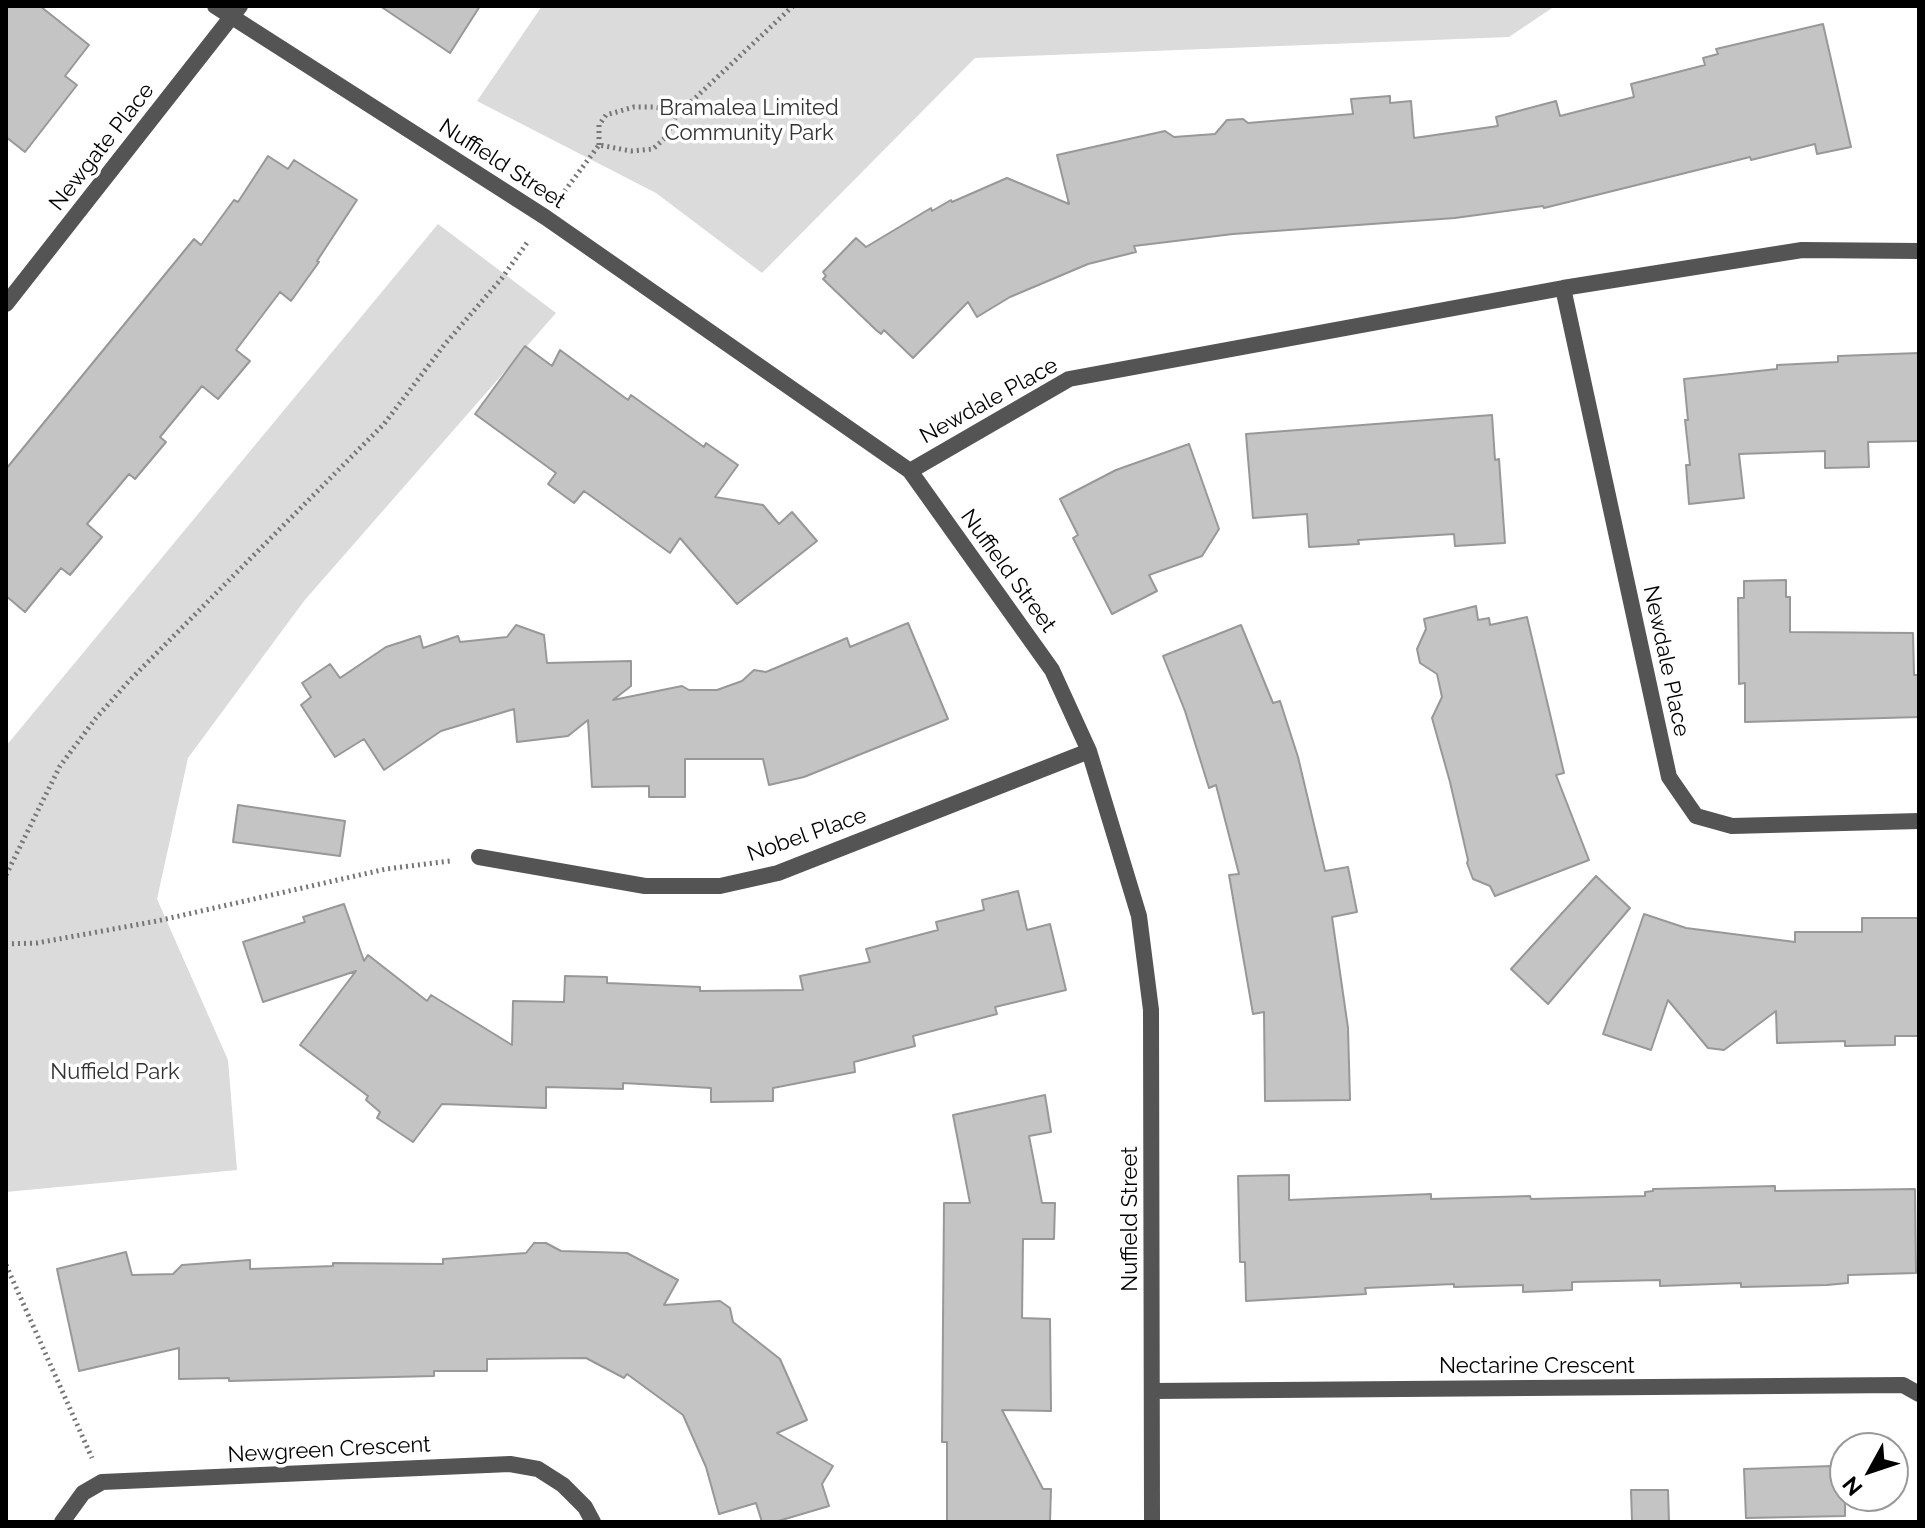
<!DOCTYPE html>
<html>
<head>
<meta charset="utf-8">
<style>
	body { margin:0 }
	#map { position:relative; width:1925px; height:1528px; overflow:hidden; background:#fff; font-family:Raleway,sans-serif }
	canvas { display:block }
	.frame { position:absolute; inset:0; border:8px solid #000; pointer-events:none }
	.north { position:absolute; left:1829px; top:1432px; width:80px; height:80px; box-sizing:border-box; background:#fff; border:2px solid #999; border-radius:50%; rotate:230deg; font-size:22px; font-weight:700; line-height:32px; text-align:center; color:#000 }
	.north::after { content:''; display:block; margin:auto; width:28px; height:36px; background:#000; clip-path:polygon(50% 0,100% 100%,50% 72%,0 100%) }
</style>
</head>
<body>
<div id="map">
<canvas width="1925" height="1528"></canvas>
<div class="frame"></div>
<div class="north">N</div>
</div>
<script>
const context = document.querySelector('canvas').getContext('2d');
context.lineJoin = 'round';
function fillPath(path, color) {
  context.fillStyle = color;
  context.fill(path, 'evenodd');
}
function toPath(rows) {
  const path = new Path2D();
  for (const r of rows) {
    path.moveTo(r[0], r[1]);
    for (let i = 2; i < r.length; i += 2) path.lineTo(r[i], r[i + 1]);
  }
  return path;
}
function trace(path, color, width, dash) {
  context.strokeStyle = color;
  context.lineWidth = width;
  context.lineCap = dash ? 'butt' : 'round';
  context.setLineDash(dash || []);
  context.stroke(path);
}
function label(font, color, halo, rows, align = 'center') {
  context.font = font + ' Raleway,sans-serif';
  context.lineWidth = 7;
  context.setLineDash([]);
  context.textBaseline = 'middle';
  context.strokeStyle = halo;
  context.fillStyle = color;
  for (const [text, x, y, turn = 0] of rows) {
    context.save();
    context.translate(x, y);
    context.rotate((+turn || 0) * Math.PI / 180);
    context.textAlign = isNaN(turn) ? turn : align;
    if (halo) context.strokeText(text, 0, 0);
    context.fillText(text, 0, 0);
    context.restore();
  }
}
fillPath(toPath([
	[542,6,1555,6,1509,37,975,58,762,273,656,193,477,101],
	[438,224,556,313,304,601,188,758,157,899,228,1060,237,1170,6,1192,6,746]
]), '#dbdbdb');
const building = toPath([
	[6,6,40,6,89,45,65,76,77,85,25,152,6,137,6,6],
	[380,6,480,6,450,53,380,6],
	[1823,24,1851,147,1817,154,1815,144,1751,160,1750,157,1544,208,1543,206,1455,218,1233,234,1134,246,1136,252,1088,264,1010,297,977,317,968,302,913,358,884,330,881,334,876,330,823,279,826,276,823,272,856,238,866,247,931,208,932,211,951,200,952,202,1007,178,1069,204,1057,155,1165,131,1174,137,1215,134,1227,120,1243,119,1248,123,1353,114,1351,99,1390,96,1390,103,1411,101,1414,138,1498,126,1496,117,1556,101,1560,116,1634,97,1631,84,1705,65,1703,58,1718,54,1716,49,1823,24],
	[268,156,288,169,294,160,357,200,317,261,319,262,291,301,280,292,236,350,250,361,218,399,202,386,160,437,166,442,135,479,129,474,87,524,102,537,70,575,61,568,25,612,6,596,6,469,194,239,201,245,234,200,238,202,268,156],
	[525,346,552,366,560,350,628,400,631,395,704,447,706,443,738,465,715,497,763,505,779,524,792,512,817,541,737,604,680,538,670,553,584,491,574,503,548,484,556,473,475,414,525,346],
	[1919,353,1919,441,1868,442,1869,467,1825,468,1825,451,1739,454,1744,498,1689,504,1686,465,1690,465,1685,420,1688,420,1684,379,1777,369,1777,365,1838,362,1838,356,1919,353],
	[1492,415,1495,460,1499,459,1505,543,1455,546,1454,534,1358,540,1359,544,1309,547,1307,514,1253,518,1246,434,1492,415],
	[1189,444,1219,529,1202,556,1149,575,1157,591,1112,614,1073,538,1078,535,1060,499,1116,470,1189,444],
	[1786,580,1786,597,1790,597,1790,632,1913,633,1914,675,1919,675,1919,717,1745,722,1745,683,1739,684,1738,598,1744,598,1744,581,1786,580],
	[1476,606,1478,620,1489,618,1490,625,1527,617,1564,773,1556,775,1589,860,1495,896,1490,886,1473,879,1467,863,1468,860,1450,782,1432,718,1442,697,1437,674,1420,663,1417,649,1426,629,1424,619,1476,606],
	[908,623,948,719,804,777,769,785,763,759,685,759,685,797,649,797,649,786,592,787,588,720,568,736,517,742,514,709,441,731,384,770,364,739,335,757,301,705,311,697,302,683,330,664,340,678,386,647,420,636,423,648,458,636,460,642,507,637,516,625,544,635,547,663,631,661,631,686,613,700,682,686,689,690,717,690,742,681,754,670,766,672,847,638,850,647,908,623],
	[1241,625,1273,703,1280,701,1298,757,1325,871,1348,867,1357,912,1332,917,1348,1028,1350,1100,1265,1101,1264,1012,1253,1014,1229,875,1239,874,1216,785,1209,788,1185,711,1163,656,1241,625],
	[238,805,345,821,340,856,233,842,238,805],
	[1596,876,1630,908,1548,1004,1511,969,1596,876],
	[1018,891,1027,930,1050,924,1066,990,995,1007,997,1014,913,1036,915,1046,854,1062,855,1072,773,1088,773,1101,711,1102,711,1088,623,1083,623,1089,546,1087,546,1108,442,1104,413,1142,377,1118,380,1112,366,1100,368,1096,300,1045,356,971,263,1002,243,942,305,922,303,917,344,904,364,961,368,955,427,1001,431,995,512,1045,513,1001,564,1002,565,976,607,977,607,983,700,987,700,991,803,990,800,976,870,962,866,949,938,930,936,922,984,910,982,900,1018,891],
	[1644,914,1686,928,1795,942,1795,932,1862,932,1862,918,1919,918,1919,1036,1895,1036,1895,1045,1845,1046,1845,1041,1777,1043,1776,1011,1724,1050,1708,1048,1668,1000,1651,1050,1603,1034,1644,914],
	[1045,1095,1051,1132,1029,1136,1042,1203,1055,1203,1054,1239,1023,1239,1022,1318,1050,1319,1051,1411,1002,1410,1043,1489,1051,1489,1050,1522,947,1522,947,1442,942,1442,944,1203,970,1203,953,1115,1045,1095],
	[1289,1175,1289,1200,1431,1194,1431,1199,1530,1196,1531,1199,1645,1196,1645,1192,1653,1191,1653,1189,1775,1186,1775,1191,1915,1189,1916,1273,1848,1275,1848,1283,1827,1285,1741,1287,1741,1283,1660,1286,1660,1280,1572,1282,1572,1290,1523,1292,1523,1285,1454,1287,1454,1284,1365,1288,1366,1294,1246,1301,1245,1262,1240,1262,1238,1176,1289,1175],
	[534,1243,546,1243,561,1251,627,1253,678,1280,664,1305,720,1301,730,1308,733,1322,780,1359,807,1420,777,1433,833,1466,822,1484,829,1506,775,1522,762,1522,756,1503,719,1514,706,1467,683,1415,627,1374,624,1378,586,1358,487,1359,487,1371,434,1371,434,1376,229,1381,229,1378,179,1379,179,1348,79,1371,57,1269,126,1252,132,1275,173,1274,182,1265,250,1260,250,1269,333,1266,333,1263,443,1264,443,1259,526,1253,534,1243],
	[1832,1466,1832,1482,1845,1482,1845,1516,1746,1518,1744,1469,1832,1466],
	[1631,1490,1668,1490,1669,1522,1632,1522,1631,1490]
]);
fillPath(building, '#c4c4c4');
trace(building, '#989898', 2);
trace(toPath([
	[599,145,599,125,606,115,634,107,653,107,668,109,676,116],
	[561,196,599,145,631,151,653,149,665,138,676,116,793,6],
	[6,875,60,766,96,718,129,681,384,424,445,344,502,278,529,240],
	[6,944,37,943,157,921,386,869,450,861],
	[6,1265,92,1458]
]), '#767676', 5, [2, 4]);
trace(toPath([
	[215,6,545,217,910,471,1052,670,1089,751,1139,916,1151,1010,1152,1522],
	[1563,288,1669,777,1696,816,1732,826,1919,821],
	[6,304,240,6],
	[910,471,1069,379,1563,288,1802,250,1919,251],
	[479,857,645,886,720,886,778,873,1089,751],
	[1152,1391,1903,1385,1919,1394],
	[62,1522,83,1493,102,1482,510,1464,538,1469,563,1485,585,1507,593,1522]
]), '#545454', 16);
label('22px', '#323232', '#fff', [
	["Bramalea Limited",749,108],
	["Community Park",749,133],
	["Nuffield Park",115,1072]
]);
label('22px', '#000', '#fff', [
	["Newgate Place",102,147,-52],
	["Nuffield Street",502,164,33],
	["Newdale Place",989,401,-29],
	["Nuffield Street",1008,571,54],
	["Newdale Place",1666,661,78],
	["Nobel Place",807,835,-19],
	["Nuffield Street",1130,1219,-90],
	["Nectarine Crescent",1537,1366],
	["Newgreen Crescent",329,1450,-3]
]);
</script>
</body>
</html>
